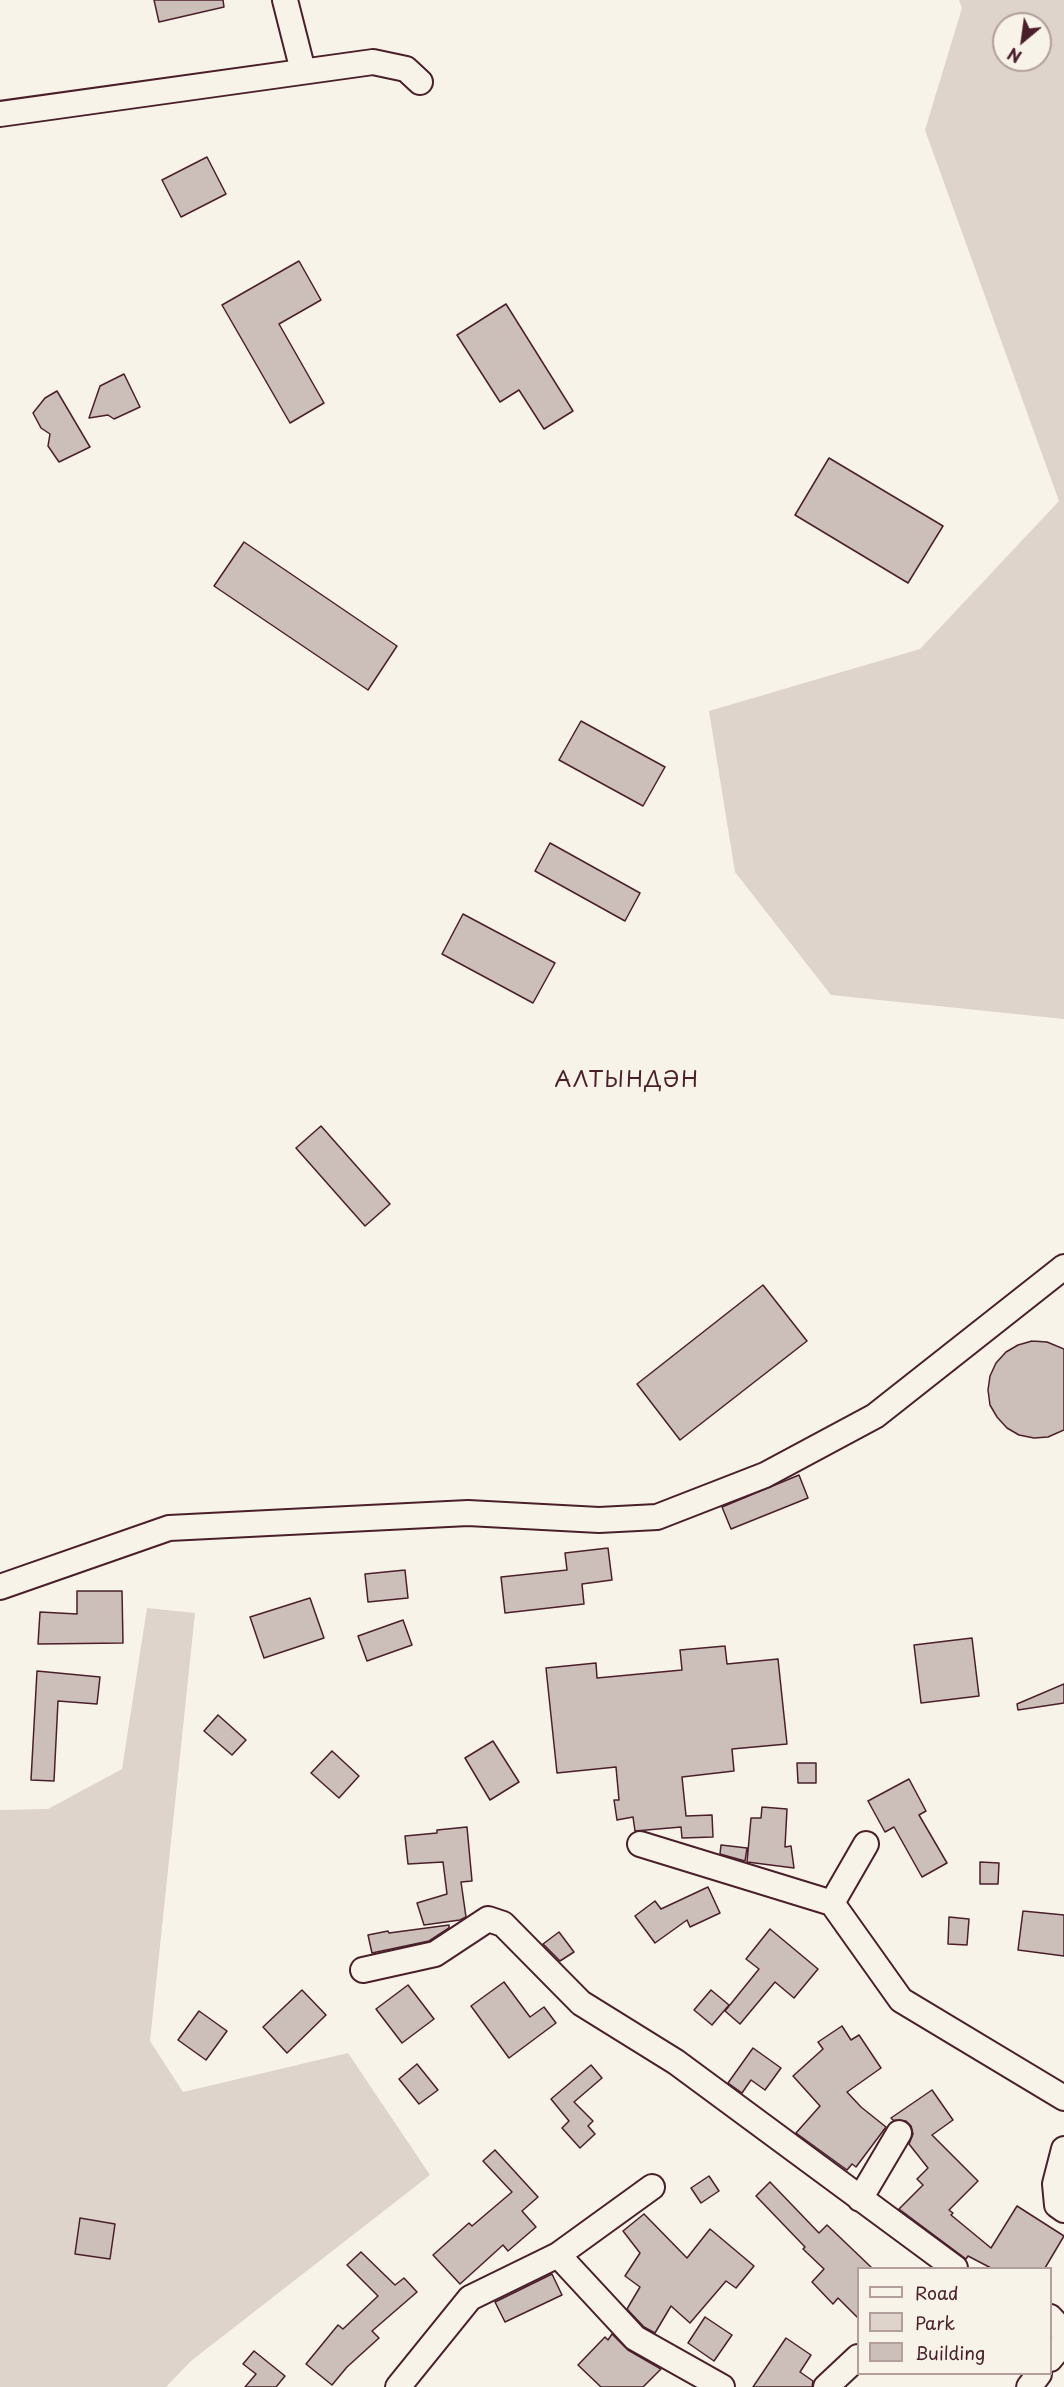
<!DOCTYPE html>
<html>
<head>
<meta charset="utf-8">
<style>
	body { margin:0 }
	#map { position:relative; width:1064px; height:2387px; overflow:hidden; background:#f7f3e8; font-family:"Playpen Sans",sans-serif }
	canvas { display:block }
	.legend { position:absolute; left:857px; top:2267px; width:195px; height:108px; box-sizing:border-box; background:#f7f3e8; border:2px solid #b29e9c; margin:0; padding:8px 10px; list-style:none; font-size:18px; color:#4a1f2b }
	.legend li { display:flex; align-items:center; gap:12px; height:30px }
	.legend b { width:30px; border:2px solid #b29e9c }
	.north { position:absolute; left:992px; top:12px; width:60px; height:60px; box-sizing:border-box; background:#f7f3e8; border:2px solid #b29e9c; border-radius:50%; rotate:209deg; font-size:16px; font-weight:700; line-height:24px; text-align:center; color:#4a1f2b }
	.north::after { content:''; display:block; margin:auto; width:21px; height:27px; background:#4a1f2b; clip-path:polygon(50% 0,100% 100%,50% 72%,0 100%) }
</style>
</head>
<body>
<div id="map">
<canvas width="1064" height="2387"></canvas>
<ul class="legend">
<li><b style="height:8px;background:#f7f3e8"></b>Road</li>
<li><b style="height:16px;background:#ded4cc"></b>Park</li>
<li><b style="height:16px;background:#ccbfb9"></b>Building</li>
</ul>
<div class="north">N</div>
</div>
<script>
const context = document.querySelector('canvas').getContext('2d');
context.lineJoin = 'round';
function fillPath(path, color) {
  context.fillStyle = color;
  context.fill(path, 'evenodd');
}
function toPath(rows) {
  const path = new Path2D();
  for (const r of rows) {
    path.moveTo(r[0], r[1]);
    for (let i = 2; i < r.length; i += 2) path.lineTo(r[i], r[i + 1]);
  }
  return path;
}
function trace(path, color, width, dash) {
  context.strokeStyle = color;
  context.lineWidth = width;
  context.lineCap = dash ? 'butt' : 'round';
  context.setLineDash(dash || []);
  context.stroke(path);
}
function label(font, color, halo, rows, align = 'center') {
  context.font = font + ' "Playpen Sans",sans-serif';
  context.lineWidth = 5;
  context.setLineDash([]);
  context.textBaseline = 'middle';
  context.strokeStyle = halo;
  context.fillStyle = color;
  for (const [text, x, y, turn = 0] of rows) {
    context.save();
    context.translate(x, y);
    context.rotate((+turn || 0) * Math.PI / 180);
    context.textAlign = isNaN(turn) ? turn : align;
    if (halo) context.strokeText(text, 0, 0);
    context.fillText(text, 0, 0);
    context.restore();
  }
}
fillPath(toPath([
	[959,0,1064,0,1064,1019,831,995,735,872,709,711,920,649,1059,501,925,130,962,8],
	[1004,24,1040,24,1040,60,1004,60],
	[147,1608,195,1613,150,2041,183,2092,348,2053,430,2175,191,2361,166,2387,0,2387,0,1810,48,1809,122,1769]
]), '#ded4cc');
const building = toPath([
	[154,0,223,0,224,7,159,22,154,0],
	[207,157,226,194,181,217,162,180,207,157],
	[299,261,321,300,279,324,324,403,290,423,222,305,299,261],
	[506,304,573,411,544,429,519,390,500,402,457,335,506,304],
	[124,374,140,407,114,419,108,415,89,418,100,386,124,374],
	[57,391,90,447,59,462,48,446,50,434,41,428,33,413,45,398,57,391],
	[829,458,943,526,908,583,795,515,829,458],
	[244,542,397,646,368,690,214,586,244,542],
	[581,721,665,767,643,806,559,760,581,721],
	[550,843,640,893,625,921,535,871,550,843],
	[463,914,555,963,533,1003,442,954,463,914],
	[321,1126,390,1204,365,1226,296,1148,321,1126],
	[763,1285,807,1341,680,1440,637,1384,763,1285],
	[1032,1341,1047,1342,1064,1349,1064,1430,1048,1437,1034,1438,1019,1435,1007,1428,997,1417,990,1405,988,1390,990,1376,996,1363,1006,1352,1018,1345,1032,1341],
	[799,1475,808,1498,731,1529,722,1507,799,1475],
	[608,1548,612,1580,582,1584,584,1604,505,1613,501,1577,567,1570,565,1553,608,1548],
	[405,1570,408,1598,368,1602,365,1574,405,1570],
	[77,1591,122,1591,123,1643,38,1644,40,1612,77,1614,77,1591],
	[310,1598,324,1638,264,1658,250,1617,310,1598],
	[403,1620,412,1645,367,1661,358,1636,403,1620],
	[972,1638,979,1696,921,1703,914,1645,972,1638],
	[725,1646,727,1664,778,1659,787,1744,732,1749,734,1771,682,1777,686,1816,712,1815,713,1837,682,1838,681,1827,635,1831,633,1817,617,1820,614,1800,619,1800,616,1767,557,1773,546,1668,596,1663,597,1678,682,1670,680,1650,725,1646],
	[37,1671,100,1677,97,1704,58,1701,54,1781,31,1780,37,1671],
	[1064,1684,1064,1703,1018,1710,1017,1704,1064,1684],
	[218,1715,246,1740,232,1755,204,1731,218,1715],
	[493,1741,519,1782,490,1800,465,1758,493,1741],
	[332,1751,359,1776,339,1798,311,1773,332,1751],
	[797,1763,816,1763,816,1783,798,1783,797,1763],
	[909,1779,926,1811,919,1815,947,1863,922,1877,894,1827,885,1832,868,1801,909,1779],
	[762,1807,787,1809,785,1847,791,1846,794,1868,747,1862,751,1818,761,1818,762,1807],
	[467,1827,472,1881,461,1882,466,1917,460,1920,424,1925,417,1903,447,1894,443,1862,408,1864,405,1836,437,1833,437,1830,467,1827],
	[721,1845,747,1848,745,1861,720,1854,721,1845],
	[980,1862,999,1863,998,1884,980,1884,980,1862],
	[708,1887,720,1913,690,1927,687,1920,655,1943,635,1916,655,1901,661,1909,708,1887],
	[1023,1911,1064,1915,1064,1956,1018,1950,1023,1911],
	[949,1917,969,1919,967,1945,948,1944,949,1917],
	[449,1925,449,1928,429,1941,372,1953,368,1935,388,1931,389,1933,449,1925],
	[770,1929,818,1969,794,1998,775,1982,740,2024,725,2011,759,1969,746,1959,770,1929],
	[559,1932,574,1952,560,1961,543,1944,559,1932],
	[504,1982,530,2017,544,2007,556,2023,509,2058,471,2006,504,1982],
	[408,1985,434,2019,402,2043,376,2009,408,1985],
	[302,1990,326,2015,287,2053,263,2027,302,1990],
	[711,1990,729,2005,712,2025,694,2010,711,1990],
	[199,2011,227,2031,206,2060,178,2040,199,2011],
	[842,2026,851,2040,859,2035,881,2068,847,2092,861,2107,886,2127,856,2167,852,2164,847,2170,796,2133,820,2106,793,2076,823,2049,818,2042,842,2026],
	[753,2048,781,2068,765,2090,751,2080,742,2093,728,2083,753,2048],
	[417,2064,438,2090,419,2104,399,2079,417,2064],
	[591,2065,602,2078,574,2102,593,2121,588,2126,595,2134,580,2148,562,2128,569,2121,551,2099,591,2065],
	[932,2090,953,2120,932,2135,978,2181,949,2210,953,2213,951,2215,991,2248,1017,2206,1064,2236,1045,2268,991,2268,968,2256,966,2259,899,2209,923,2185,917,2179,928,2168,909,2144,913,2134,911,2126,906,2121,893,2120,891,2118,932,2090],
	[495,2150,538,2197,522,2211,536,2227,508,2251,503,2245,460,2284,433,2255,469,2223,472,2226,512,2192,483,2161,495,2150],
	[709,2176,719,2191,701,2203,691,2188,709,2176],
	[770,2182,819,2233,827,2225,872,2268,858,2268,858,2318,838,2298,833,2304,812,2282,824,2269,803,2249,805,2247,756,2196,770,2182],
	[644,2214,687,2258,710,2229,754,2266,736,2288,726,2281,690,2323,671,2306,655,2333,644,2327,627,2309,640,2287,625,2276,640,2253,623,2231,644,2214],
	[80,2218,115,2224,110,2259,75,2254,80,2218],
	[361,2252,395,2285,404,2278,417,2292,372,2331,379,2338,347,2367,332,2385,306,2364,338,2325,343,2329,378,2296,347,2265,361,2252],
	[552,2274,562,2295,505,2322,495,2302,552,2274],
	[705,2317,732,2335,714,2361,688,2343,705,2317],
	[612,2334,628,2350,661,2369,643,2387,601,2387,578,2365,605,2337,608,2340,612,2334],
	[786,2338,811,2355,800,2372,813,2381,812,2387,753,2387,786,2338],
	[254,2351,285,2376,276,2387,245,2387,256,2374,243,2364,254,2351]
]);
fillPath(building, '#ccbfb9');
trace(building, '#4a1f2b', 1.5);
const minor = toPath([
	[285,0,303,71],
	[0,114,373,62,406,69,420,82],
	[0,1587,169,1528,468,1513,599,1520,657,1517,765,1475,875,1416,1064,1267],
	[640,1844,832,1903],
	[866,1844,832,1903,901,2000,1064,2098],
	[363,1970,435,1954,488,1919,503,1924,581,2003,676,2062,955,2268],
	[1064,2149,1055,2184,1057,2205,1064,2210],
	[860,2199,899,2133],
	[558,2255,635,2338,722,2387],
	[1050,2317,1064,2332],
	[1050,2359,1064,2342],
	[398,2387,470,2298,558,2255,652,2187],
	[826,2387,858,2357],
	[1029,2387,1039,2374]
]);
trace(minor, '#4a1f2b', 28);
trace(minor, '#f7f3e8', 24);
context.letterSpacing = '1.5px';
label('22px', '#4a1f2b', '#f7f3e8', [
	["АЛТЫНДӘН",627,1081]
]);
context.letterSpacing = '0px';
</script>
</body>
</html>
